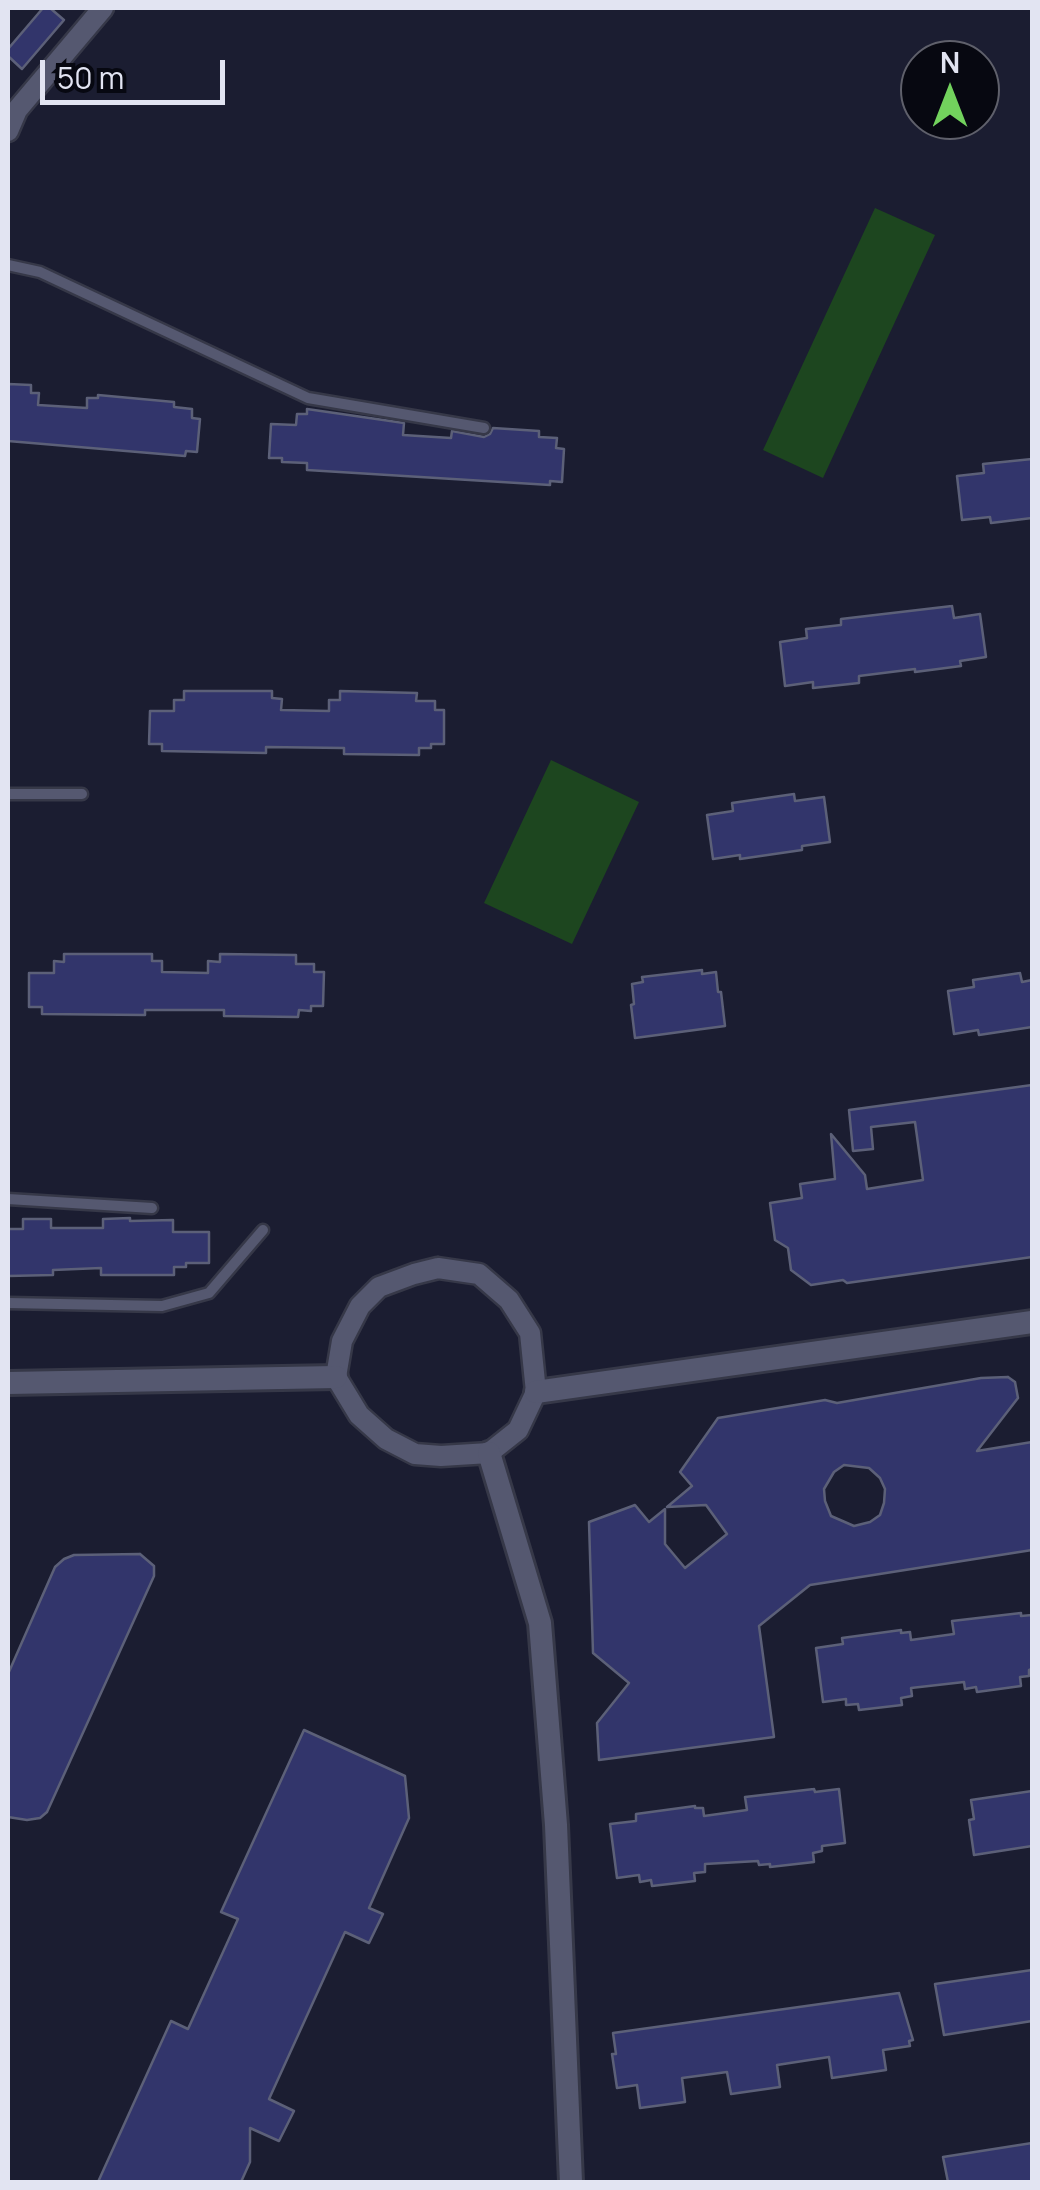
<!DOCTYPE html>
<html>
<head>
<meta charset="utf-8">
<style>
	body { margin:0 }
	#map { position:relative; width:1040px; height:2190px; overflow:hidden; background:#1b1d31; font-family:Manrope,sans-serif }
	canvas { display:block }
	.frame { position:absolute; inset:0; border:10px solid #e2e4f2; pointer-events:none }
	.north { position:absolute; left:900px; top:40px; width:100px; height:100px; box-sizing:border-box; background:#070811; border:2px solid #5f606b; border-radius:50%; rotate:0deg; font-size:28px; font-weight:700; line-height:40px; text-align:center; color:#e2e4f2 }
	.north::after { content:''; display:block; margin:auto; width:35px; height:45px; background:#72d25d; clip-path:polygon(50% 0,100% 100%,50% 72%,0 100%) }
	.scale { position:absolute; left:40px; top:60px; width:185px; height:45px; box-sizing:border-box; border:5px solid #e2e4f2; border-top:0; padding-left:12px; font-size:30px; line-height:35px; white-space:nowrap; color:#e2e4f2; -webkit-text-stroke:8px #070811; paint-order:stroke }
</style>
</head>
<body>
<div id="map">
<canvas width="1040" height="2190"></canvas>
<div class="frame"></div>
<div class="north">N</div>
<div class="scale">50 m</div>
</div>
<script>
const context = document.querySelector('canvas').getContext('2d');
context.lineJoin = 'round';
function fillPath(path, color) {
  context.fillStyle = color;
  context.fill(path, 'evenodd');
}
function toPath(rows) {
  const path = new Path2D();
  for (const r of rows) {
    path.moveTo(r[0], r[1]);
    for (let i = 2; i < r.length; i += 2) path.lineTo(r[i], r[i + 1]);
  }
  return path;
}
function trace(path, color, width, dash) {
  context.strokeStyle = color;
  context.lineWidth = width;
  context.lineCap = dash ? 'butt' : 'round';
  context.setLineDash(dash || []);
  context.stroke(path);
}
fillPath(toPath([
	[875,208,935,235,823,478,763,450],
	[551,760,639,802,572,944,484,903]
]), '#1d461f');
const building = toPath([
	[43,8,50,8,64,20,22,69,8,56,8,49,43,8],
	[8,384,31,385,31,393,39,393,38,405,87,408,87,398,98,398,98,395,174,402,174,407,192,409,192,418,200,419,197,452,186,451,185,456,8,441,8,384],
	[307,409,404,423,403,435,451,438,452,431,484,437,490,434,493,428,539,431,539,437,557,438,556,448,564,449,562,482,550,481,550,485,307,470,307,463,282,462,282,458,269,458,271,424,296,425,297,414,307,414,307,409],
	[1032,459,1032,518,991,523,990,517,962,520,957,476,984,473,983,464,1032,459],
	[952,606,954,618,980,614,986,657,960,661,961,666,915,672,915,669,859,676,859,683,813,688,813,682,785,686,780,642,807,638,806,629,841,625,841,619,952,606],
	[184,691,272,691,272,698,282,699,281,710,329,711,329,700,340,700,340,691,417,693,416,701,435,701,435,710,444,710,444,744,431,744,431,748,419,748,419,755,344,754,344,748,266,747,266,753,162,751,162,744,149,744,150,711,174,711,174,700,184,700,184,691],
	[794,794,795,801,824,797,830,842,802,846,802,850,740,859,740,855,713,859,707,815,733,811,732,803,794,794],
	[64,954,152,954,152,961,162,961,162,972,208,973,208,961,220,962,220,954,296,955,296,964,314,964,314,972,324,972,323,1006,311,1006,311,1011,299,1010,298,1017,224,1016,224,1010,145,1010,145,1015,42,1014,42,1007,29,1007,29,973,54,973,54,961,64,962,64,954],
	[702,970,702,974,716,972,718,992,721,992,725,1026,635,1038,631,1005,634,1004,632,984,643,982,642,977,702,970],
	[1020,973,1022,982,1032,980,1032,1027,979,1035,978,1030,954,1034,948,991,974,987,973,980,1020,973],
	[1032,1085,1032,1257,847,1283,843,1280,811,1285,791,1270,788,1248,775,1240,770,1203,802,1198,800,1184,835,1179,831,1134,865,1175,867,1189,923,1180,915,1122,871,1127,873,1149,853,1151,849,1110,1032,1085],
	[130,1218,130,1221,173,1220,173,1232,209,1232,209,1263,186,1263,186,1267,174,1267,174,1275,101,1275,101,1268,53,1270,53,1275,8,1276,8,1229,23,1229,23,1219,51,1219,51,1228,103,1228,103,1219,130,1218],
	[1008,1377,1015,1382,1018,1398,977,1451,1032,1442,1032,1550,810,1585,759,1626,774,1737,599,1760,597,1723,629,1683,593,1653,589,1522,635,1505,649,1522,665,1509,665,1544,685,1568,727,1534,706,1505,667,1507,692,1486,680,1472,718,1418,825,1400,837,1403,981,1378,1008,1377],
	[844,1465,869,1468,880,1478,885,1489,884,1503,880,1515,870,1522,854,1526,831,1516,825,1501,824,1489,834,1472,844,1465],
	[140,1554,154,1566,154,1576,47,1812,40,1818,27,1820,8,1817,8,1674,55,1567,64,1559,74,1555,140,1554],
	[1021,1613,1021,1616,1032,1615,1032,1669,1029,1670,1029,1676,1020,1677,1021,1686,977,1692,976,1687,965,1689,964,1682,911,1688,912,1696,901,1698,902,1705,859,1710,858,1704,846,1705,846,1699,823,1702,816,1648,843,1644,842,1638,901,1630,901,1633,910,1632,911,1640,954,1634,952,1621,1021,1613],
	[304,1730,405,1776,409,1818,369,1908,383,1914,369,1943,345,1932,269,2099,294,2111,279,2141,250,2128,250,2162,241,2182,98,2182,171,2021,188,2029,238,1919,221,1912,304,1730],
	[814,1789,815,1792,839,1789,845,1843,822,1846,822,1851,813,1853,814,1862,770,1867,770,1864,759,1865,758,1861,705,1864,705,1872,694,1873,695,1881,652,1886,651,1880,640,1882,639,1875,617,1878,610,1824,636,1821,636,1814,695,1806,695,1808,703,1808,704,1816,747,1810,745,1797,814,1789],
	[1032,1791,1032,1846,974,1855,969,1820,974,1819,971,1800,1032,1791],
	[1032,1970,1032,2021,944,2035,935,1984,1032,1970],
	[899,1993,913,2040,909,2041,910,2046,883,2050,886,2070,832,2078,829,2057,777,2065,780,2087,731,2094,727,2072,682,2078,685,2102,640,2108,637,2085,617,2088,612,2054,616,2054,613,2033,899,1993],
	[1032,2143,1032,2182,948,2182,943,2157,1032,2143]
]);
fillPath(building, '#32356b');
trace(building, '#5c6078', 2.5);
const service = toPath([
	[8,265,40,272,308,398,484,428],
	[8,794,82,794],
	[8,1199,152,1208],
	[8,1303,162,1306,209,1293,263,1230]
]);
const minor = toPath([
	[8,131,17,110,103,8],
	[438,1268,479,1274,509,1300,530,1333,536,1392,518,1430,489,1453,441,1456,415,1454,386,1439,359,1415,336,1377,342,1341,360,1306,379,1287,414,1274,438,1268]
]);
const tertiary = toPath([
	[8,1383,336,1377],
	[536,1392,1032,1322],
	[489,1453,540,1623,556,1825,571,2182]
]);
trace(service, '#363848', 15);
trace(minor, '#363848', 25);
trace(tertiary, '#363848', 28);
trace(service, '#555870', 10);
trace(minor, '#555870', 20);
trace(tertiary, '#555870', 22);
</script>
</body>
</html>
